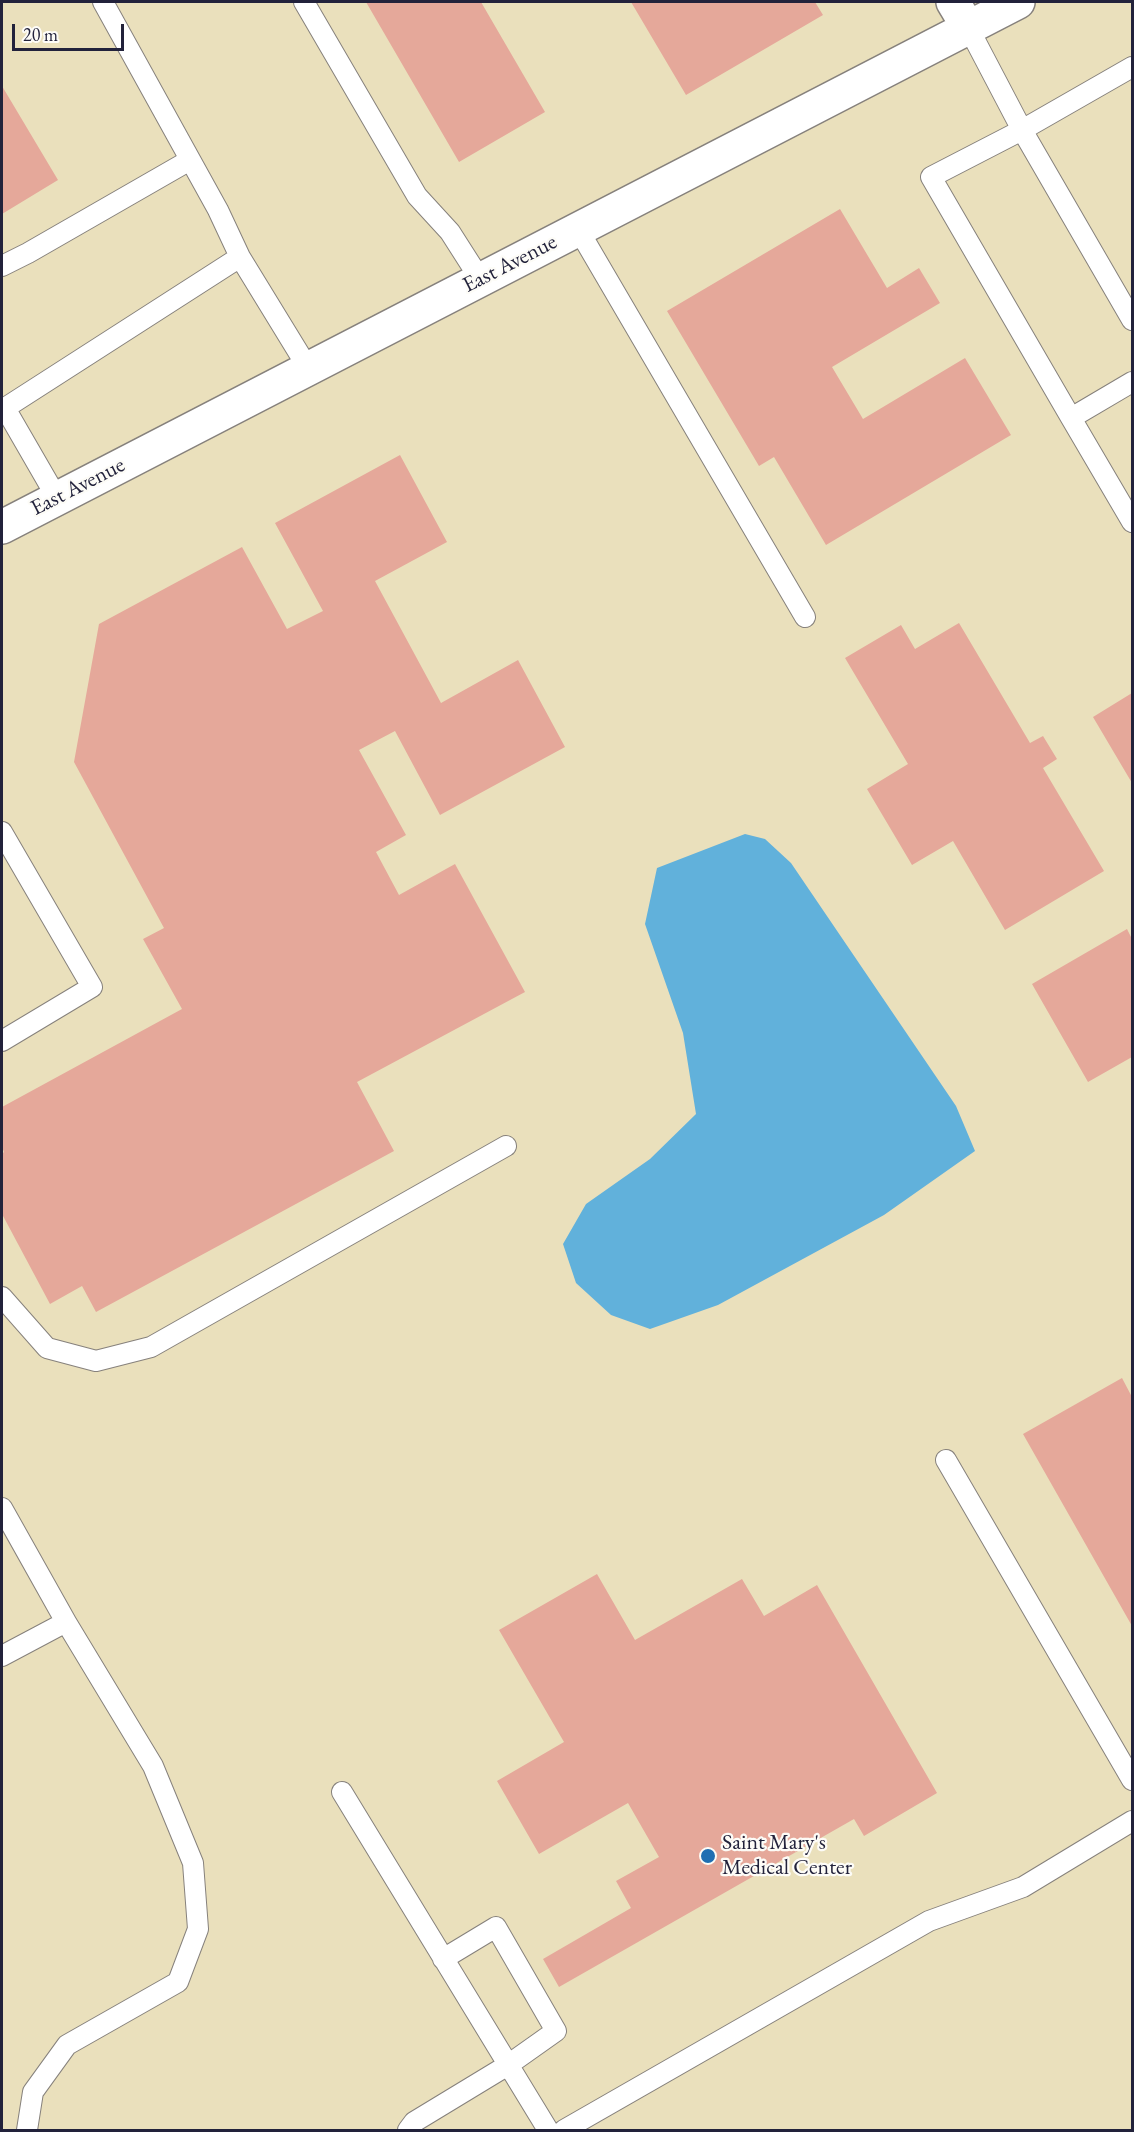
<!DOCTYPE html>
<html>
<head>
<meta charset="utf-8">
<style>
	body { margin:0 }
	#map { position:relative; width:1134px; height:2132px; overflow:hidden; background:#eae0bc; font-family:"EB Garamond",serif }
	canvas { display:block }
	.frame { position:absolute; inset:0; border:3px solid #22223b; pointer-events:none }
	.scale { position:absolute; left:12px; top:24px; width:112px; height:27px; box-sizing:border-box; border:3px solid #22223b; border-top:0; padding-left:8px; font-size:18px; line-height:21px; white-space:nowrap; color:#22223b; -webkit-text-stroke:4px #fdfcf7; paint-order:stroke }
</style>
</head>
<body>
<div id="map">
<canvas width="1134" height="2132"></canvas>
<div class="frame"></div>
<div class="scale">20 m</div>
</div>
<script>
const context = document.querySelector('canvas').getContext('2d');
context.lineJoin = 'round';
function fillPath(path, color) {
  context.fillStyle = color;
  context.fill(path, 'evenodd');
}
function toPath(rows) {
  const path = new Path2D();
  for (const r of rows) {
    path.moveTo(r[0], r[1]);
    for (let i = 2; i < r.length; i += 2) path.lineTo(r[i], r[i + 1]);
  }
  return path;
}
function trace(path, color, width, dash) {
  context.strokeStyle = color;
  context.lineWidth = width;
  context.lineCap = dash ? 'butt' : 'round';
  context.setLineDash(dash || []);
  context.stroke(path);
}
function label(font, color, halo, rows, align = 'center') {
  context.font = font + ' "EB Garamond",serif';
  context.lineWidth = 4.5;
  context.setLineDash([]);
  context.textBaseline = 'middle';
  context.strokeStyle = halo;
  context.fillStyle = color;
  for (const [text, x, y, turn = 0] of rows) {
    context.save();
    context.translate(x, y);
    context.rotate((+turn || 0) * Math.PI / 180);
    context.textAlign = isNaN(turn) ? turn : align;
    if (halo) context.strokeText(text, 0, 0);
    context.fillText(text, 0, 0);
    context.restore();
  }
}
fillPath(toPath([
	[745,834,765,839,791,863,956,1106,975,1151,884,1215,718,1305,650,1329,611,1315,576,1283,563,1244,586,1204,650,1159,696,1114,683,1033,645,924,657,868]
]), '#61b1db');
fillPath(toPath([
	[366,2,481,2,545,112,459,162],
	[631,2,815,2,823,15,686,95],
	[2,86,58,180,2,214],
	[840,209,887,288,919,268,940,303,832,367,863,419,965,358,1011,435,826,545,774,457,759,466,667,311],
	[400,455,447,542,375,581,441,703,518,660,565,747,440,815,395,731,359,750,406,835,376,852,399,895,455,864,525,992,357,1082,394,1151,96,1312,82,1286,50,1304,2,1214,2,1154,4,1152,2,1147,2,1107,182,1009,143,939,164,928,74,762,99,624,242,547,287,629,323,611,275,523],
	[959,623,1030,743,1043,736,1057,759,1043,768,1104,871,1005,930,953,841,912,865,867,789,908,764,845,658,901,625,915,649],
	[1132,693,1132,783,1093,717],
	[1127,929,1132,939,1132,1057,1088,1082,1032,984],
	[1122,1378,1132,1397,1132,1626,1023,1434],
	[597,1574,635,1640,742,1579,764,1616,817,1585,937,1793,864,1836,854,1819,559,1987,543,1959,631,1908,616,1881,659,1857,628,1803,539,1854,497,1781,564,1742,499,1630]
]), '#e5a89a');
const service = toPath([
	[103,2,218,210,240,257],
	[304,2,417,196,450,232,480,279],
	[968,27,1022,130,1132,67],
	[578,229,805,617],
	[2,266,28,253,190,160],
	[1132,320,1022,130,931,177,1071,418,1132,382],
	[1071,418,1132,522],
	[57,498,5,408,240,257,308,368],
	[2,832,92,987,2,1041],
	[2,1297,47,1348,96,1361,151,1347,506,1146],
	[946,1460,1132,1780],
	[2,1508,66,1622,2,1656],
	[342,1792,548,2130],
	[27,2130,33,2092,67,2045,178,1982,198,1929,193,1863,153,1766,66,1622],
	[408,2130,414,2122,508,2065,556,2031,496,1927,443,1959],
	[564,2130,929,1921,1023,1887,1132,1821]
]);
const minor = toPath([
	[953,2,968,27],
	[2,527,1018,2]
]);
trace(service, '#86817c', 22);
trace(minor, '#86817c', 36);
trace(service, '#fff', 20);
trace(minor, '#fff', 33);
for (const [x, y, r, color] of [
	[708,1856,8,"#1f6fb2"]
]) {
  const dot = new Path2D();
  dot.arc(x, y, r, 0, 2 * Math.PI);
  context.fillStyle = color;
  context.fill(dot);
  trace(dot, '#fdfcf7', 2);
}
label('22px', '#22223b', '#fdfcf7', [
	["East Avenue",510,264,-27],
	["East Avenue",78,487,-27]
]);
label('22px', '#22223b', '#fdfcf7', [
	["Saint Mary's",722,1843],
	["Medical Center",722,1868]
], 'left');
</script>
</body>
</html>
